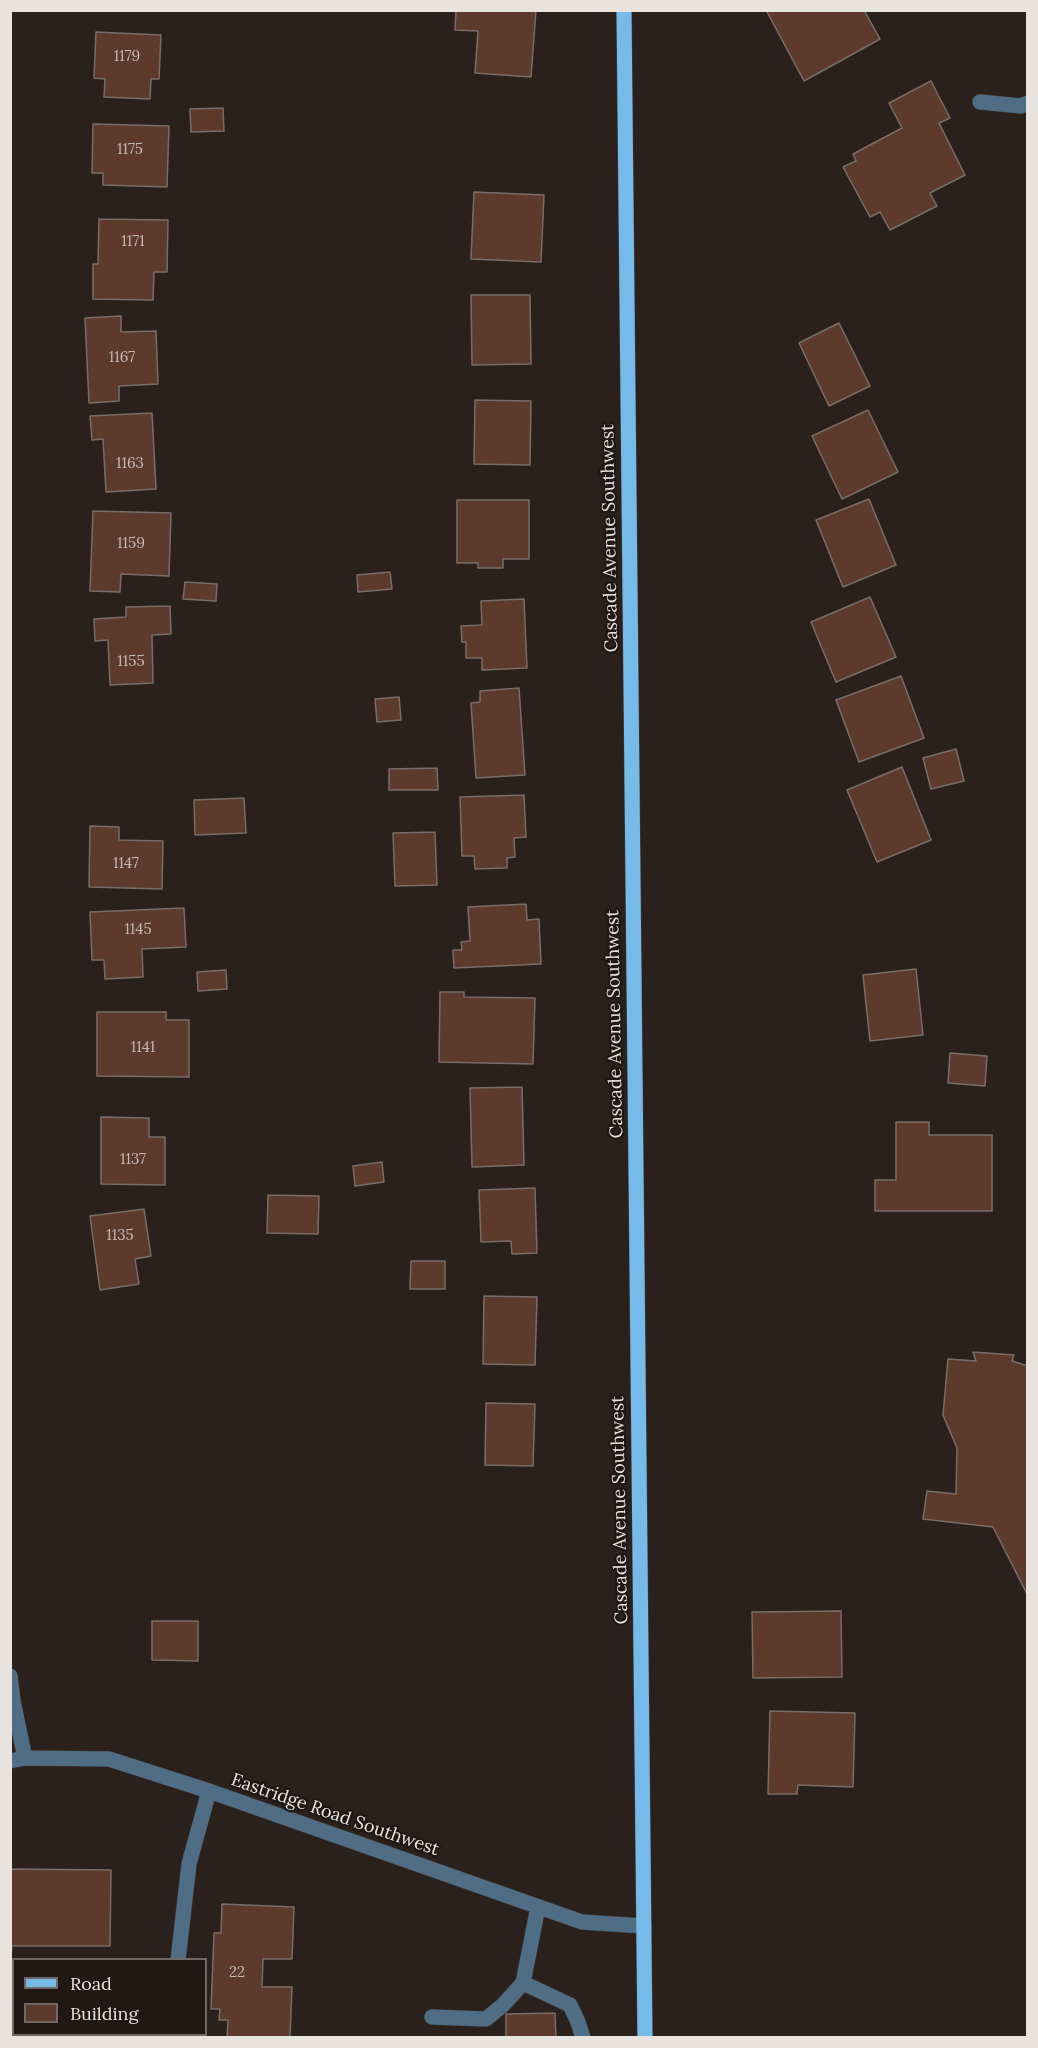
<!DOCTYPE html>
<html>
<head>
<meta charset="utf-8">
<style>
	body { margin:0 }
	#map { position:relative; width:1038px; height:2048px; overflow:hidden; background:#2a211d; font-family:Lora,serif }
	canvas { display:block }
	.frame { position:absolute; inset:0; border:12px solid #e9e3e0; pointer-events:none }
	.legend { position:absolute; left:12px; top:1958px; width:195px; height:78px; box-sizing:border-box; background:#201814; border:2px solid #706966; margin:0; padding:8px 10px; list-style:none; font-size:18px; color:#e9e3e0 }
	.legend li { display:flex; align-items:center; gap:12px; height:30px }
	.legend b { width:30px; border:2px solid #706966 }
</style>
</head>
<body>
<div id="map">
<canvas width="1038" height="2048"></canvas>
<div class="frame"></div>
<ul class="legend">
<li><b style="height:8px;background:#76baea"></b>Road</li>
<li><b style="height:16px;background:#5d3a2b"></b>Building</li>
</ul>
</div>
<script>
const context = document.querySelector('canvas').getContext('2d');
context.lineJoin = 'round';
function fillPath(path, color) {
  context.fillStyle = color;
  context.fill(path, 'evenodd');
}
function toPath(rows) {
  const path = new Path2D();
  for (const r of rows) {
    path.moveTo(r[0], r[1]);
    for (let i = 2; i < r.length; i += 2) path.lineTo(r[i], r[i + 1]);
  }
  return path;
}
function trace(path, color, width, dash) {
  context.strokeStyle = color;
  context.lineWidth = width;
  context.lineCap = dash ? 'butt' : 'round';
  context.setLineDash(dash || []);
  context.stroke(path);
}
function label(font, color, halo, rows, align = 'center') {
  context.font = font + ' Lora,serif';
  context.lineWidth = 4.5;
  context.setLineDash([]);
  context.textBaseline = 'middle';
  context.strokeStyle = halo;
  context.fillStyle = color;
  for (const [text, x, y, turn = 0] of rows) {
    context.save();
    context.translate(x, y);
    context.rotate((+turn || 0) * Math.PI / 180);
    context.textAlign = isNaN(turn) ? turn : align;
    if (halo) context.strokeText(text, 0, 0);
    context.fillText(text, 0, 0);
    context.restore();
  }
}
const building = toPath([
	[456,10,536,10,531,77,475,73,478,31,455,30,456,10],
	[766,10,864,10,880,39,804,81,766,10],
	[96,32,161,35,159,79,151,79,150,99,104,97,105,79,94,78,96,32],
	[931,81,950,118,939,123,965,175,930,193,937,206,890,230,880,212,870,217,843,167,856,161,853,154,902,128,889,103,931,81],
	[223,108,224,131,191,132,190,109,223,108],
	[93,124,169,126,167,187,103,185,103,173,92,173,93,124],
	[474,192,544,195,541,262,471,259,474,192],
	[99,219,168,220,167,272,154,272,153,300,93,299,93,264,98,264,99,219],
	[471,295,530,295,531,364,472,365,471,295],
	[121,316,121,332,156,331,158,384,119,386,119,401,89,403,85,318,121,316],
	[839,323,870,386,829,406,799,343,839,323],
	[475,400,531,401,530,465,474,464,475,400],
	[868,410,898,472,842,499,812,436,868,410],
	[152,413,156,489,106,492,103,439,92,440,90,416,152,413],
	[869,499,896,565,843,587,816,520,869,499],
	[457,500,529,500,529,559,503,559,503,568,478,568,478,563,457,563,457,500],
	[93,511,171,513,169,576,121,574,120,592,90,591,93,511],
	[390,572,392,589,358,592,357,575,390,572],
	[185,582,217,584,216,601,183,599,185,582],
	[870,597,896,657,836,682,811,622,870,597],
	[524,599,527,668,482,670,482,658,466,658,466,642,462,642,461,626,482,625,481,601,524,599],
	[170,606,171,634,152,635,153,683,110,685,108,640,95,641,94,619,126,617,126,607,170,606],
	[901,676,924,738,859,762,836,700,901,676],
	[519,688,525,775,476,778,471,703,480,702,480,691,519,688],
	[399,697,401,720,377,722,375,699,399,697],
	[956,749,964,781,931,789,923,758,956,749],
	[902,767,931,840,877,862,847,790,902,767],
	[437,768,438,790,389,790,389,769,437,768],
	[524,795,526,837,514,838,515,857,507,858,507,868,475,869,474,856,462,856,460,797,524,795],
	[244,798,246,833,195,835,194,800,244,798],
	[90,826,119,827,119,840,163,841,162,889,89,887,90,826],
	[435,832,437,885,395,886,393,833,435,832],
	[526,904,527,920,539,919,541,964,454,968,453,950,462,950,461,942,470,941,468,907,526,904],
	[184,908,186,947,142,949,143,977,105,979,104,960,92,960,90,912,184,908],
	[916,969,923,1035,870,1041,863,975,916,969],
	[226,970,227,989,198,991,197,972,226,970],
	[440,992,464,992,464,997,535,998,533,1064,439,1062,440,992],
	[97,1012,166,1012,166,1020,189,1020,189,1077,97,1076,97,1012],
	[950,1053,987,1056,985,1086,948,1083,950,1053],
	[522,1087,524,1165,472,1167,470,1088,522,1087],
	[101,1117,149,1118,149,1137,165,1137,165,1185,101,1184,101,1117],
	[896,1122,929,1122,929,1135,992,1135,992,1211,875,1211,875,1180,896,1180,896,1122],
	[382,1162,384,1182,355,1186,353,1166,382,1162],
	[535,1188,537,1253,512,1254,511,1241,481,1242,479,1190,535,1188],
	[268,1195,319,1196,318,1234,267,1233,268,1195],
	[144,1209,151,1256,135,1259,139,1284,100,1290,90,1216,144,1209],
	[411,1261,445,1261,445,1289,410,1289,411,1261],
	[484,1296,537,1297,535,1365,483,1364,484,1296],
	[973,1352,1014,1355,1012,1361,1028,1366,1028,1596,993,1527,923,1519,927,1491,956,1494,957,1448,943,1415,948,1359,976,1361,973,1352],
	[486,1403,535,1404,533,1466,485,1465,486,1403],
	[841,1611,842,1677,753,1678,752,1612,841,1611],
	[152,1621,198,1621,198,1661,152,1660,152,1621],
	[770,1711,855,1713,853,1787,798,1785,797,1794,768,1794,770,1711],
	[10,1869,111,1870,110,1946,12,1946,10,1964,10,1869],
	[222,1904,294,1907,292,1959,263,1959,262,1987,292,1987,290,2038,227,2038,228,2020,219,2020,220,2009,211,2009,214,1933,221,1933,222,1904],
	[555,2013,556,2038,506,2038,506,2014,555,2013]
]);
fillPath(building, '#5d3a2b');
trace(building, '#786e69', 1.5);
const minor = toPath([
	[980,102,1021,106,1028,103],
	[10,1676,13,1701,25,1758],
	[10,1761,25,1758,109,1759,209,1791,582,1922,644,1926],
	[538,1907,523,1983,570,2005,578,2022,583,2038],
	[178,1960,189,1864,209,1791],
	[10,1998,14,1998],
	[432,2017,486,2019,503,2005,523,1983],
	[173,2038,174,2034]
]);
const major = toPath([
	[624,10,645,2038]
]);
trace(minor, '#453c38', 16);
trace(major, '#453c38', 16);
trace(minor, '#4f6e86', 15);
trace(major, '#76baea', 15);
label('15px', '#c6b9b3', null, [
	["1179",127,57],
	["1175",130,150],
	["1171",133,242],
	["1167",122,358],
	["1163",130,464],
	["1159",131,544],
	["1155",131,662],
	["1147",126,864],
	["1145",138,930],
	["1141",143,1048],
	["1137",133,1160],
	["1135",120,1236],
	["22",237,1973]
]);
label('18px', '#e9e3e0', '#201814', [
	["Cascade Avenue Southwest",610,538,-91],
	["Cascade Avenue Southwest",615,1024,-91],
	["Cascade Avenue Southwest",620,1510,-91],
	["Eastridge Road Southwest",335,1815,19]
]);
</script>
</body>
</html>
